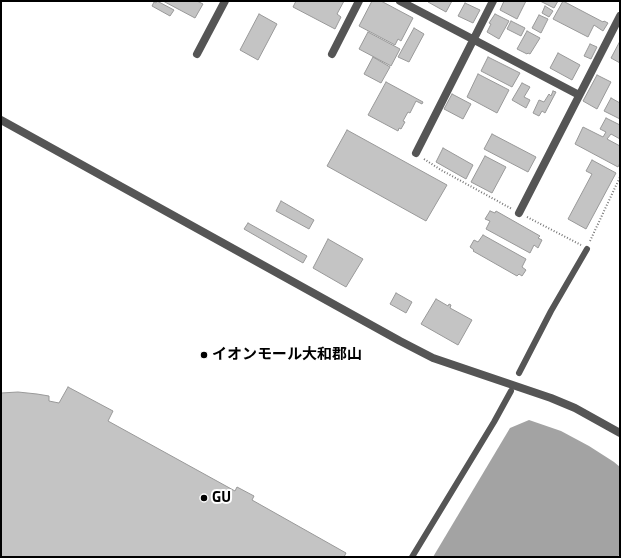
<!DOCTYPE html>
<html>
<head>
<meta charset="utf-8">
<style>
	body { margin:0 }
	#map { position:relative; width:621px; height:558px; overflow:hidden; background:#fff; font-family:"Titillium Web",sans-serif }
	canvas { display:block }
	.frame { position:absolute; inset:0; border:2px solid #000; pointer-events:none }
</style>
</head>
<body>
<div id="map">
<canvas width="621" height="558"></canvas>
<div class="frame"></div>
</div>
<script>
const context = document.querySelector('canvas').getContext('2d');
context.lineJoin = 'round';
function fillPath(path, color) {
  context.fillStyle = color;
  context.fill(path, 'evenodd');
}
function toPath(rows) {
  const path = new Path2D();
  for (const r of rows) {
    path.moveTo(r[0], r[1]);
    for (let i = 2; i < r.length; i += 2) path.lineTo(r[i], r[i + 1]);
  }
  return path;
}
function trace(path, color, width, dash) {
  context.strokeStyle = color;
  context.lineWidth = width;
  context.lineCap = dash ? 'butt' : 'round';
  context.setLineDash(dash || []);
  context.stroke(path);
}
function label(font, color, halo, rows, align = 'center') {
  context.font = font + ' "Titillium Web","Noto Sans JP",sans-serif';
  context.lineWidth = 4;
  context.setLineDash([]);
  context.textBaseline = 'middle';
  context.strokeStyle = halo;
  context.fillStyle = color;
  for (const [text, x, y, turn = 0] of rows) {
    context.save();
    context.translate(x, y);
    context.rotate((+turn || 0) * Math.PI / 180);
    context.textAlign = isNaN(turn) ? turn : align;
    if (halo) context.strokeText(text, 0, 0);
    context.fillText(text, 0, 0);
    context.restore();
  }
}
fillPath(toPath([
	[529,420,561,431,589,446,614,462,620,467,620,553,618,557,433,557,510,428]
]), '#a3a3a3');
const building = toPath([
	[157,1,174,10,170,16,152,6,154,2,156,3,157,1],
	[163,1,197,1,203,4,195,18,163,1],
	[296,1,344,1,337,14,341,17,335,29,293,7,296,1],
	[372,1,381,1,413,18,401,41,398,39,395,45,359,26,372,1],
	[428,1,452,1,446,12,428,2,428,1],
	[504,1,526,1,517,19,500,10,504,1],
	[540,1,558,1,554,8,540,1],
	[563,1,603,22,604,21,608,23,603,31,594,25,588,37,553,19,563,1],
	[465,3,480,10,473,23,458,16,465,3],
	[545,6,553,11,549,17,542,13,545,6],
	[259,14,277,24,258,60,240,50,259,14],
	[495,14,509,21,499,39,487,32,491,24,489,23,495,14],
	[539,15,548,19,541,33,532,28,539,15],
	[511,21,525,28,521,36,507,29,511,21],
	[414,28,424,34,409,62,398,57,414,28],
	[527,31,540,38,530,54,528,53,527,54,517,49,527,31],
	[368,32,400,49,391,66,359,49,368,32],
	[620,41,620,63,611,58,620,41],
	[590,44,597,47,591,59,584,56,590,44],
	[558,53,580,65,572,80,550,68,558,53],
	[373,57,390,67,381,83,364,74,373,57],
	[488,57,520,73,512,87,481,71,488,57],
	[478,74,509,90,497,113,467,97,478,74],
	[597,75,611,82,597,109,583,101,597,75],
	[386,82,423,102,422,104,416,101,410,113,408,112,403,121,405,122,401,129,399,128,398,131,368,115,386,82],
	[522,83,530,87,524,97,530,100,526,108,512,100,522,83],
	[553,91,556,92,545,113,542,111,539,116,533,113,539,100,544,102,549,94,551,96,553,91],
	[452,94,471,104,463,119,444,109,452,94],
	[611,98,620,103,620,119,604,111,611,98],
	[606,118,620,125,620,139,611,134,607,139,620,146,620,163,618,167,575,144,583,127,603,137,606,132,600,129,606,118],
	[347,130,447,185,426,221,327,166,347,130],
	[492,134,536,157,528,172,484,149,492,134],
	[443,148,473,165,466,179,436,162,443,148],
	[485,156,506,167,492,193,471,182,485,156],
	[592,160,616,173,586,229,568,219,592,174,586,171,592,160],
	[281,201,314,220,309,229,276,211,281,201],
	[490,211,495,213,496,211,540,236,538,238,542,240,538,248,534,245,530,253,486,229,490,221,485,219,490,211],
	[248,223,307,256,303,263,244,229,248,223],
	[483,235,526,259,522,267,526,270,522,276,519,274,517,276,473,251,474,250,470,247,474,240,478,242,483,235],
	[328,239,363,259,346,287,313,268,328,239],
	[396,293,412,302,406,313,390,304,396,293],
	[436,299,448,306,449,304,451,305,450,308,472,320,458,345,421,324,436,299],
	[68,387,113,411,108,421,235,491,237,487,254,496,252,500,346,553,344,557,1,557,1,393,18,392,37,394,49,396,49,401,59,403,68,387]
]);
fillPath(building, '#c4c4c4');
trace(building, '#999', 1);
trace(toPath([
	[424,159,441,170,512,209],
	[527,217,581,245],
	[590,241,620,177]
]), '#777', 2, [1, 2]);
trace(toPath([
	[519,373,551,311,587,249],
	[412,557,494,422,511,391]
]), '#555', 6);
trace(toPath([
	[400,1,579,95],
	[197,54,225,1],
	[332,54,359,1],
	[416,153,493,1],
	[519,213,620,16]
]), '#555', 8);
trace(toPath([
	[1,120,400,341,433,358,551,398,575,408,620,433]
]), '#555', 8);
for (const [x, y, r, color] of [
	[204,355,4,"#000"],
	[204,498,4,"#000"]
]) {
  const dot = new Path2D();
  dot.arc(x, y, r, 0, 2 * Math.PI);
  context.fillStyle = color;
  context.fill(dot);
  trace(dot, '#fff', 1.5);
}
label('bold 15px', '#000', '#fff', [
	["イオンモール大和郡山",212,355],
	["GU",212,498]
], 'left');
</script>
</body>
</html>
